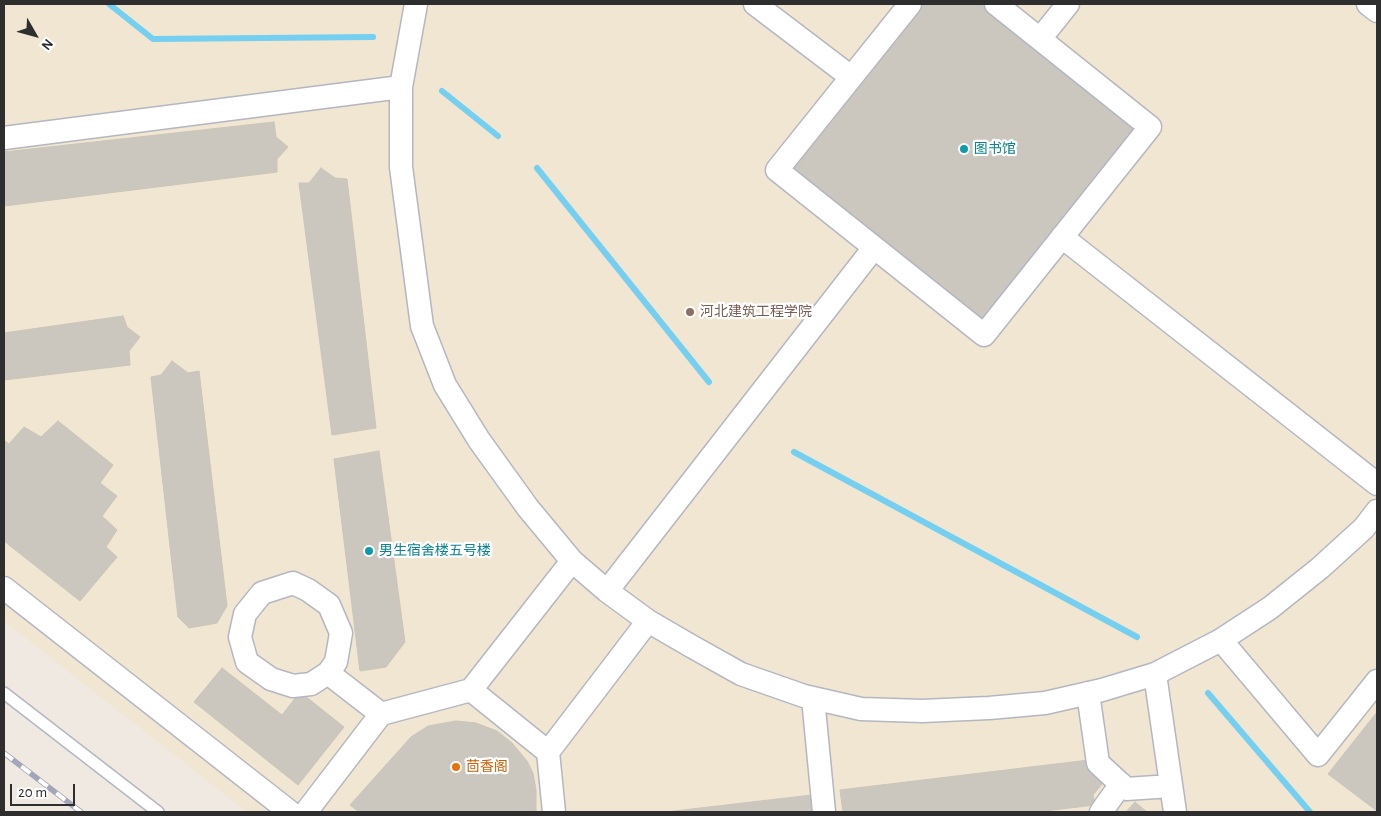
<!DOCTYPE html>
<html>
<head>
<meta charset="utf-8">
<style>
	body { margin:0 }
	#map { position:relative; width:1381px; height:816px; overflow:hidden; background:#efe9e1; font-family:"Alegreya Sans",sans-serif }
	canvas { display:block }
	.frame { position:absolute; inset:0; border:5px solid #2e2e2e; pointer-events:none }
	.north { position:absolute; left:10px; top:10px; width:50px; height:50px; -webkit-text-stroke:4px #fff; paint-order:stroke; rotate:128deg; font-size:14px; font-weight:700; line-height:20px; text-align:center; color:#2e2e2e }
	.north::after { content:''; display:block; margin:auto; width:18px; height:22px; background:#2e2e2e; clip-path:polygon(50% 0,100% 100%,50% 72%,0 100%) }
	.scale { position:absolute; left:10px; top:784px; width:65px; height:22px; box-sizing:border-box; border:2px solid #2e2e2e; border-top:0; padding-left:6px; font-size:15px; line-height:18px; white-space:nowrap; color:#2e2e2e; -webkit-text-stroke:4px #fff; paint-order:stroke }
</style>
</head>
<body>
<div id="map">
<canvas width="1381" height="816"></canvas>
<div class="frame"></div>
<div class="north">N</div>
<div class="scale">20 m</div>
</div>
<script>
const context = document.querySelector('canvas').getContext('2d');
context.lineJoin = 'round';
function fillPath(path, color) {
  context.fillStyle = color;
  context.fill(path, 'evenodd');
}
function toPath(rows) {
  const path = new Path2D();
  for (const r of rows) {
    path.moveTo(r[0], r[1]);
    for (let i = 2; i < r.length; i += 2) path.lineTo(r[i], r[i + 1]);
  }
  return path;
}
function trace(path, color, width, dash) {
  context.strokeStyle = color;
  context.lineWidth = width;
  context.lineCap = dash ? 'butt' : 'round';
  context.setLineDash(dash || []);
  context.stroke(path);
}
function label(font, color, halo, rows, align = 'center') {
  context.font = font + ' "Alegreya Sans","Noto Sans SC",sans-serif';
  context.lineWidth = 4.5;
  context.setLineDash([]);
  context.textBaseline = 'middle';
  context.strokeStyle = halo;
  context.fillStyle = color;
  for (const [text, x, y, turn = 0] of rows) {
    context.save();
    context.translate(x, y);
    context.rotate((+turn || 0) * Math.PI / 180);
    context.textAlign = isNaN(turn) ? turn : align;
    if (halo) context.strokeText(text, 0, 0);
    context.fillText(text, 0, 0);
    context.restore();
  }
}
fillPath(toPath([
	[4,4,1377,4,1377,812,247,812,4,621]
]), '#f0e6d1');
trace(toPath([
	[109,4,153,39,373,37],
	[442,91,498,136],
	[537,168,709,382],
	[794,452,1137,637],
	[1208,693,1310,812]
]), '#75cff0', 6);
const building = toPath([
	[910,4,996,4,1150,127,984,335,777,170,910,4],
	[274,122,276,137,288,147,277,159,277,172,4,206,4,152,274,122],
	[321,168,335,178,347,179,376,428,332,435,299,183,309,183,321,168],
	[123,316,127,327,140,337,129,351,130,365,4,380,4,333,123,316],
	[172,361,188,373,199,371,227,606,217,623,189,628,178,617,151,377,161,375,172,361],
	[58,421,113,465,100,483,117,496,102,516,117,530,106,547,117,557,80,601,4,541,4,440,9,444,24,427,41,437,58,421],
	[379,451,405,642,386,667,360,671,334,459,379,451],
	[222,668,282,715,300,692,344,727,298,785,194,702,222,668],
	[1377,712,1377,811,1328,774,1377,712],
	[456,721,476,723,497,731,512,743,527,761,533,773,536,790,536,812,359,812,350,805,411,737,428,726,456,721],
	[1089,760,1106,779,1093,795,1095,805,1036,812,843,812,840,790,1089,760],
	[812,795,814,812,666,812,812,795],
	[1135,802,1147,812,1126,812,1135,802]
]);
fillPath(building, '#cbc7bf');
trace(building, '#cbc5ba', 1);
const service = toPath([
	[4,693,158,812]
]);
const minor = toPath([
	[755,4,851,77],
	[910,4,777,170,984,335,1150,127,996,4],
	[1368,4,1377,11],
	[1040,39,1068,4],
	[401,87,416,4],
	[4,138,401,87,401,167,422,326,445,385,479,440,528,508,572,561,607,591,648,621,691,646,741,674,804,696,861,709,922,711,989,708,1045,703,1102,690,1155,674,1221,640,1270,608,1320,568,1364,528,1377,511],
	[1062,237,1377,484],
	[4,588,290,812],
	[607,591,873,249],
	[1221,640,1318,755,1377,681],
	[328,673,311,684,293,686,271,679,247,662,240,637,245,614,262,593,293,583,308,590,329,605,341,633,336,662,328,673,381,714],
	[1155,674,1175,812],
	[471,690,572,561],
	[1088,693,1098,763,1126,789,1171,786],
	[813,698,824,812],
	[306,812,381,714,471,690,548,752],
	[554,812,548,752,648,621],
	[1101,812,1121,784]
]);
trace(service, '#b4b7c1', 14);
trace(minor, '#b4b7c1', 25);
trace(service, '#fff', 11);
trace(minor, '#fff', 22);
const rail = toPath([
	[4,753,81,812]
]);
trace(rail, '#a3a6b8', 5.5);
trace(rail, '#fff', 4, [11]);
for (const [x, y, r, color] of [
	[964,149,5,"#0f9aa8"],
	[690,312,5,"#8d6e63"],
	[369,551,5,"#0f9aa8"],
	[456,767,5,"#e8710a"]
]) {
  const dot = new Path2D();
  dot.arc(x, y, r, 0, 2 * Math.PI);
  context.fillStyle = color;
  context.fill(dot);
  trace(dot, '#fff', 2);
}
label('14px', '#0d838f', '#fff', [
	["图书馆",974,149],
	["男生宿舍楼五号楼",379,551]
], 'left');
label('14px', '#785e54', '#fff', [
	["河北建筑工程学院",700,312]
], 'left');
label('14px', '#c56008', '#fff', [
	["茴香阁",466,767]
], 'left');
</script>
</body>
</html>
